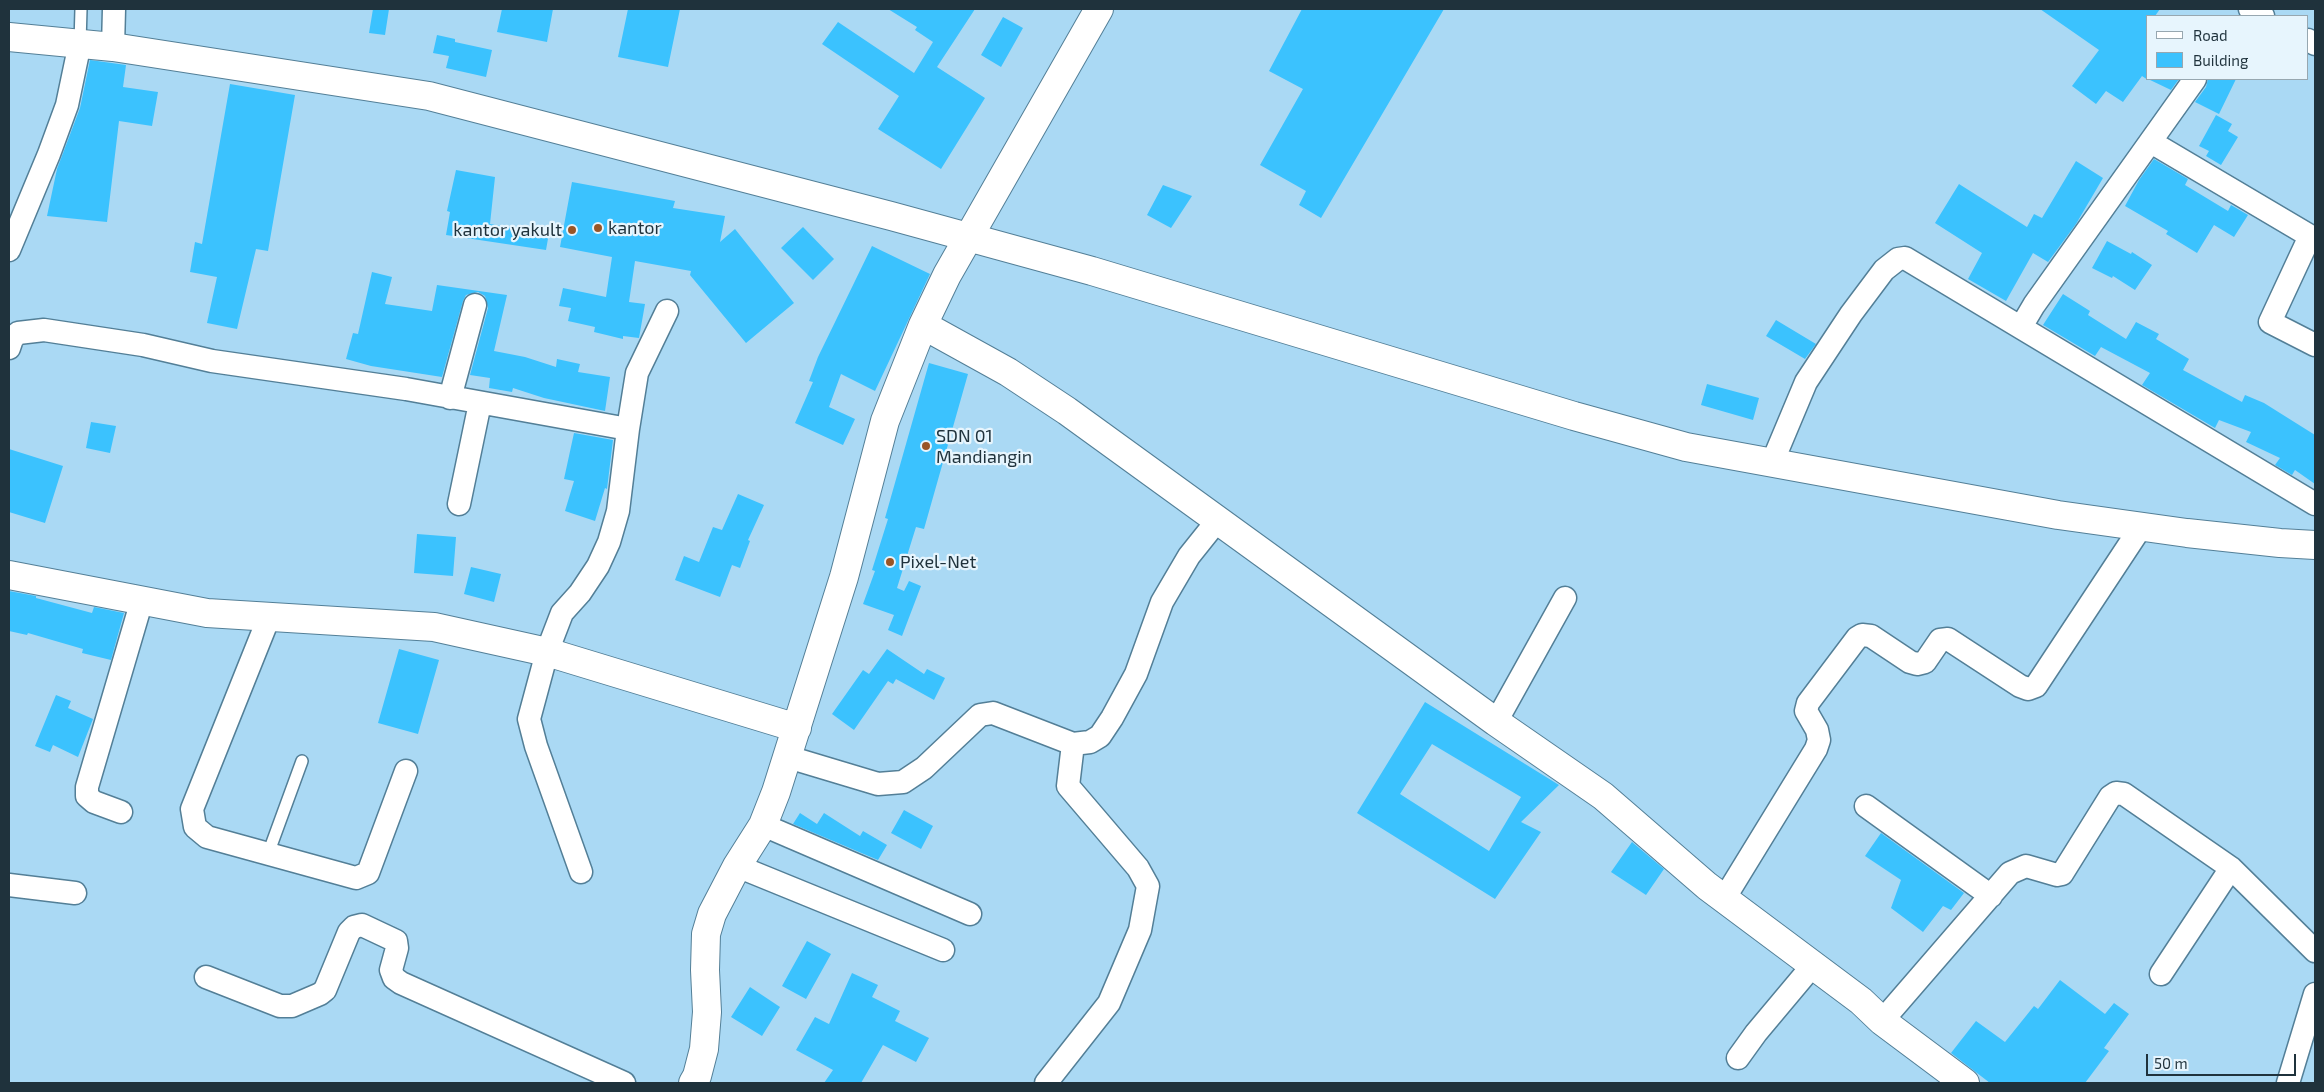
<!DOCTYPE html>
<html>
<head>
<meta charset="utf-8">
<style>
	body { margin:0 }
	#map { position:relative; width:2324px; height:1092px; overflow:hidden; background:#aad9f4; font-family:"Exo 2",sans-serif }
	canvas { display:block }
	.frame { position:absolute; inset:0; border:10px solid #1f323c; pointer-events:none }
	.legend { position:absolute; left:2146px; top:15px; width:162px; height:65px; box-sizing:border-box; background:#e7f5fd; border:1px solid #97a7b0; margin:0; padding:6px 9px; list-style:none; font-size:15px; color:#1f323c }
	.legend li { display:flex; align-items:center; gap:10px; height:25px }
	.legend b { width:25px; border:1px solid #97a7b0 }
	.scale { position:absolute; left:2146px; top:1054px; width:150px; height:22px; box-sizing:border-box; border:2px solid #1f323c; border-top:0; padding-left:6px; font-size:15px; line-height:18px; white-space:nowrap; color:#1f323c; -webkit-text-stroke:4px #e7f5fd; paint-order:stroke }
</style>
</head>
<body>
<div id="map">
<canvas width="2324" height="1092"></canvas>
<div class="frame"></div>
<ul class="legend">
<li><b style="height:6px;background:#fff"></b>Road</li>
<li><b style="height:14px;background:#3bc2fe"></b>Building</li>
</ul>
<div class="scale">50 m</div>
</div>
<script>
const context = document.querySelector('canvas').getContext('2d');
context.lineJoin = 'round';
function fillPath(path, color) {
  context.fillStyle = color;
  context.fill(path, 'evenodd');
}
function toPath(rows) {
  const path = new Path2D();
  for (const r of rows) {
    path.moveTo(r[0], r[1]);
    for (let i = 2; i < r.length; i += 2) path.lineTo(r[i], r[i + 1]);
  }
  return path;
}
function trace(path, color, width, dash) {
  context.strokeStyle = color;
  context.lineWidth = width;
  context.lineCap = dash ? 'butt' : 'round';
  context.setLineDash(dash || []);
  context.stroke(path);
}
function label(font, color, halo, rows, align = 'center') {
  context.font = font + ' "Exo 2",sans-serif';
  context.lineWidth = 4.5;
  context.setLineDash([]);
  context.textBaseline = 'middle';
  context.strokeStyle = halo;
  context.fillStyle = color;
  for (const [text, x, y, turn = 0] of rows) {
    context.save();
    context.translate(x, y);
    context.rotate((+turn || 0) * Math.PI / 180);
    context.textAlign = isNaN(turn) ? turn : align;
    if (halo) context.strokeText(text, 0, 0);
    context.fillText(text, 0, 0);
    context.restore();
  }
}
fillPath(toPath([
	[373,9,389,9,385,35,369,33],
	[502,9,553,9,547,42,497,32],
	[628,9,680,9,668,67,618,57],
	[888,9,975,9,937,67,985,98,941,169,878,129,899,96,822,44,838,22,914,73,933,42,915,30,917,27],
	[1302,9,1444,9,1321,218,1299,205,1306,191,1260,165,1303,89,1269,71],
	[2040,9,2160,9,2155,16,2148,16,2148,80,2142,76,2123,102,2106,91,2096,104,2072,86,2099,50],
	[1003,17,1023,28,1001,67,981,55],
	[437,35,455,39,455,42,492,50,486,77,446,68,449,56,433,53],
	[90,60,126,65,123,87,158,92,152,126,119,121,107,222,47,216,57,169,80,108],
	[2148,79,2179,79,2171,90],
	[2208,79,2236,79,2219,114,2195,102,2206,87],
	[230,84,295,95,268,251,256,249,237,329,207,323,217,277,190,272,195,242,202,244],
	[2216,115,2232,124,2228,131,2238,137,2221,165,2206,156,2209,151,2199,146],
	[2154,159,2188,179,2185,185,2228,211,2231,205,2248,215,2234,237,2214,225,2197,253,2166,234,2168,231,2125,206,2139,180],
	[2076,161,2103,178,2076,224,2048,262,2033,253,2006,301,1968,279,1982,253,1935,223,1959,184,2027,227,2034,214,2042,218],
	[456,170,495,177,490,224,549,233,546,250,446,235,450,212,447,211],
	[572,182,675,201,673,208,725,216,720,242,735,229,794,303,746,343,690,275,691,271,635,261,629,302,645,304,639,338,623,336,623,339,594,332,595,327,568,321,571,308,559,306,563,288,606,297,612,257,560,247],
	[1163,185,1192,196,1171,228,1147,215],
	[803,227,834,259,813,280,781,248],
	[2107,241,2131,254,2132,252,2152,265,2135,290,2113,276,2112,278,2092,268],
	[872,246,930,274,875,391,841,374,829,407,855,419,843,445,795,423,813,382,809,381,818,357],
	[372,272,392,277,385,304,432,311,437,285,507,295,494,351,525,357,556,367,557,359,580,364,578,372,610,377,605,411,544,398,513,388,512,392,489,388,490,378,470,375,488,308,485,296,478,292,466,295,463,301,442,377,371,366,346,359,353,333,358,334],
	[2063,294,2090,311,2088,315,2126,339,2136,322,2159,334,2156,339,2189,359,2183,370,2242,402,2245,395,2264,403,2315,435,2315,484,2295,470,2292,475,2275,465,2280,458,2246,442,2251,432,2219,420,2215,428,2142,385,2150,373,2101,347,2095,356,2043,325],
	[1776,320,1816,344,1805,359,1766,336],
	[929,363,968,374,924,529,916,527,897,588,904,591,909,581,921,586,902,636,888,630,894,615,863,604,875,571,872,570,888,519,885,518],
	[1707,384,1759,398,1753,420,1701,405],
	[91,422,116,426,110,453,86,448],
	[574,433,613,440,607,489,605,488,595,521,565,511,574,481,564,479],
	[9,449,63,466,45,523,9,512],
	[738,494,764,505,748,540,750,541,740,568,732,565,720,597,675,580,684,556,699,562,713,527,722,530],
	[417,534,456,537,453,576,414,573],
	[471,567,501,574,494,602,464,594],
	[9,591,36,596,36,598,92,613,94,607,124,613,111,660,82,653,83,649,28,633,27,635,9,631],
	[399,649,439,660,418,734,378,723],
	[887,649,924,674,927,669,945,678,934,700,896,679,893,684,888,681,854,730,832,714,863,670,869,674],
	[56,695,71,701,68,708,93,719,78,757,53,745,50,752,35,746],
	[1425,702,1559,785,1521,822,1541,832,1495,899,1357,813],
	[1432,744,1521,797,1489,851,1400,794],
	[904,810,933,826,921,849,891,833],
	[800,813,817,824,824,813,860,836,863,831,887,845,878,860,793,824],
	[1881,833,1964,893,1951,910,1943,906,1923,932,1891,908,1901,880,1865,856],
	[1632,842,1664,869,1646,895,1611,872],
	[807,941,831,954,806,999,782,986],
	[852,973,878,985,872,997,900,1011,895,1021,929,1038,916,1062,883,1045,861,1083,824,1083,833,1070,796,1050,815,1017,829,1024],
	[2060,980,2105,1014,2114,1003,2129,1014,2104,1048,2109,1051,2085,1083,1990,1083,1951,1053,1976,1021,2005,1042,2034,1006,2038,1009],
	[750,987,780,1007,762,1036,731,1017]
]), '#3bc2fe');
const service = toPath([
	[80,43,81,9],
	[268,854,302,761]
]);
const minor = toPath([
	[2250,9,2263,16],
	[2308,40,2315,44],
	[113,47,114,9],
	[2151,142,2310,236,2270,322,2315,345],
	[9,250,49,154,67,105,80,43],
	[2021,327,2034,305,2195,79],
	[9,348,12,339,18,333,44,330,143,345,212,361,406,389,628,429,618,511,609,542,598,566,580,593,562,613,547,652,529,719,536,746,581,872],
	[450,398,475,305],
	[628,429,637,373,667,311],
	[1772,463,1806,382,1851,314,1884,270,1898,259,1905,258,2315,504],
	[459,504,480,403],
	[269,617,192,809,195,827,207,837,356,878,368,873,406,771],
	[1496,722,1565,598],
	[788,757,878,784,903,782,924,768,980,715,993,713,1073,744,1090,742,1100,736,1112,718,1136,674,1162,602,1189,556,1217,521],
	[1866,806,1991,896],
	[121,812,94,802,87,796,87,787,142,600],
	[763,825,970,914],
	[737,866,943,950],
	[9,885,75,893],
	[1724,899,1816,749,1819,740,1817,730,1806,711,1808,703,1857,638,1862,635,1871,636,1910,662,1917,664,1925,662,1940,640,1948,639,2020,686,2028,689,2036,686,2141,527],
	[2161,974,2231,868],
	[206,977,280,1006,292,1006,320,994,325,990,349,932,354,927,362,925,396,941,397,948,391,970,394,978,401,983,624,1083],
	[1882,1021,2010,873,2026,866,2057,875,2062,874,2110,797,2116,793,2124,794,2231,868,2315,951],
	[1738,1058,1756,1033,1813,965],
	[1046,1083,1109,1003,1140,930,1148,886,1138,868,1068,786,1073,744],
	[2288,1083,2315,994]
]);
const tertiary = toPath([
	[923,325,1008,372,1067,411,1496,722,1603,796,1707,886,1861,1001,1882,1021,1965,1083],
	[9,575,207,613,434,627,547,652,797,728],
	[693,1083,697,1076,704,1049,707,1012,705,970,706,934,712,914,737,866,763,825,776,792,844,577,885,421,923,325,947,275,1099,9]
]);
const trunk = toPath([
	[9,37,113,47,429,96,891,216,1092,271,1574,416,1686,447,2058,515,2187,533,2280,543,2315,545]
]);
trace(service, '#537f97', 14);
trace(minor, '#537f97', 25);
trace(tertiary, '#537f97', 30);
trace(trunk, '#537f97', 30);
trace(service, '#fff', 11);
trace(minor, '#fff', 22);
trace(tertiary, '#fff', 28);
trace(trunk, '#fff', 28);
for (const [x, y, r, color] of [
	[598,228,5,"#995526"],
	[572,230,5,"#995526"],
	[926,446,5,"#995526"],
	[890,562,5,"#995526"]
]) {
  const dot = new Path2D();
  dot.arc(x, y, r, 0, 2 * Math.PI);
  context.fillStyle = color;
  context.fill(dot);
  trace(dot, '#e7f5fd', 2);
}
label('18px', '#1f323c', '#e7f5fd', [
	["kantor",608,228],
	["kantor yakult",562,230,"right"],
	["SDN 01",936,436],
	["Mandiangin",936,457],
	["Pixel-Net",900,562]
], 'left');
</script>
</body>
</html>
